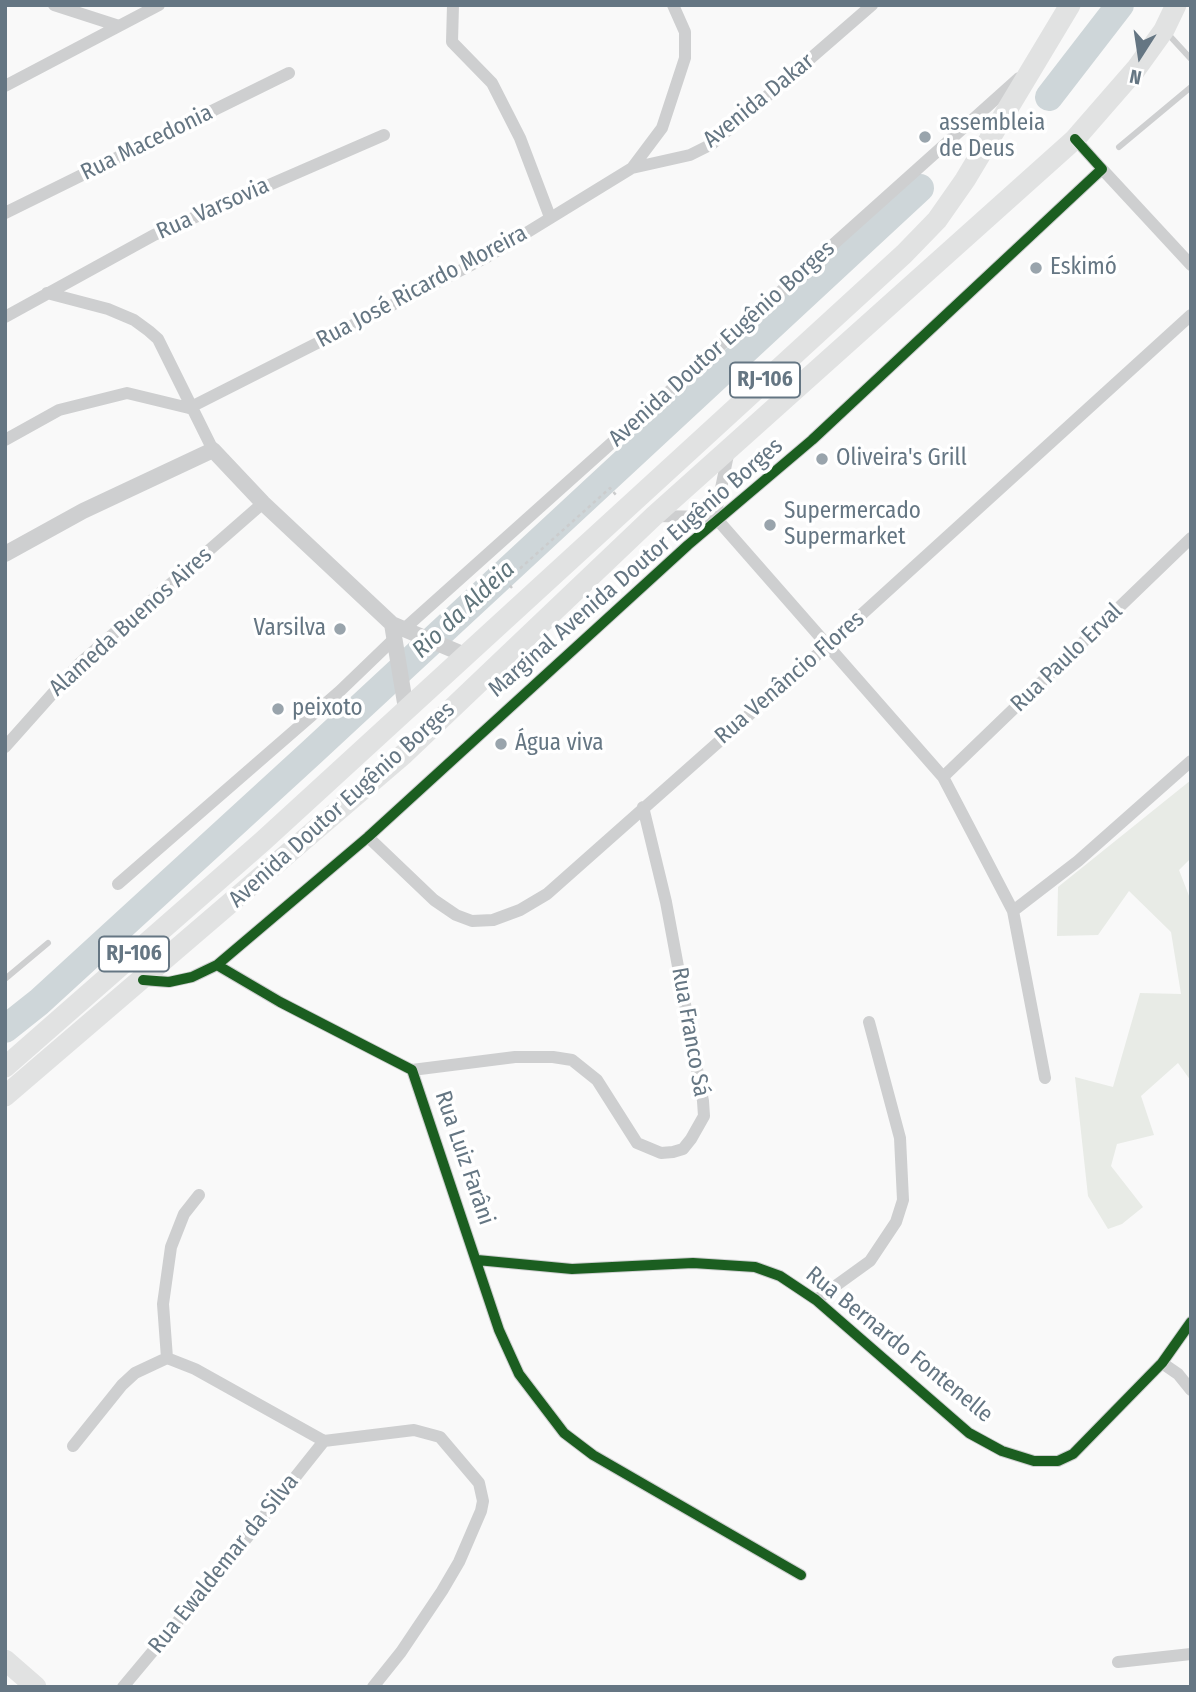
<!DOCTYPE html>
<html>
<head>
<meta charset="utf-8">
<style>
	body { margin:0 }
	#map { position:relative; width:1196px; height:1692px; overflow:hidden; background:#f9f9f9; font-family:"Fira Sans Condensed",sans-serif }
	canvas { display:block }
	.frame { position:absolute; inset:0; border:7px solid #657683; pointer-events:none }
	.north { position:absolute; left:1105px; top:21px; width:70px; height:70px; -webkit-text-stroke:5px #fff; paint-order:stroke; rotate:192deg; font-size:19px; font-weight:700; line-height:28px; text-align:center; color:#657683 }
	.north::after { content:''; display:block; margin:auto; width:24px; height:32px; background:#657683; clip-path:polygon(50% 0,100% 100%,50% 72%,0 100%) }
</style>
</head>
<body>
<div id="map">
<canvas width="1196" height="1692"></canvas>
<div class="frame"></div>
<div class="north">N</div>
</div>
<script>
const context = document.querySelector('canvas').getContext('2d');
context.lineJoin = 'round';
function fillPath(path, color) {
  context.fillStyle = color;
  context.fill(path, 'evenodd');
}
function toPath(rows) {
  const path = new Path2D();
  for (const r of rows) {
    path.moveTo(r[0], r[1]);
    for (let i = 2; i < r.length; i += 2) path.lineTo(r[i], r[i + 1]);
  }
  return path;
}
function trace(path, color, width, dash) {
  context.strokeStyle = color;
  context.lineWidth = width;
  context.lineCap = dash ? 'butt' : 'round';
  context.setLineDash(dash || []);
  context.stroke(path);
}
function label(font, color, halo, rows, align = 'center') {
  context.font = font + ' "Fira Sans Condensed",sans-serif';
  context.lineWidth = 7;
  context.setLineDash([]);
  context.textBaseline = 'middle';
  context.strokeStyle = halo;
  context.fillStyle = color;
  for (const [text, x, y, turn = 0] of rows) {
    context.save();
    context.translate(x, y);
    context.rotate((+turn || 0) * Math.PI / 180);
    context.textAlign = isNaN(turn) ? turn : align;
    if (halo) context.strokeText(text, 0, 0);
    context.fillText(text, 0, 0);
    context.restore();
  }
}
fillPath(toPath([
	[1191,780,1191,858,1179,870,1191,901,1191,1081,1178,1063,1141,1096,1154,1135,1117,1144,1111,1166,1143,1207,1122,1224,1108,1229,1088,1196,1075,1077,1113,1087,1140,993,1181,994,1171,932,1129,891,1098,935,1057,936,1058,887]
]), '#e8ebe6');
trace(toPath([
	[1049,97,1120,5],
	[5,1029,39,1002,312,752,920,188]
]), '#ced6d9', 28);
trace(toPath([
	[512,588,506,581,610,488,616,495]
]), '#cbcccd', 2.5, [3.5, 3.5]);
trace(toPath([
	[1168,34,1191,59],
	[1119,147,1191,87],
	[5,979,48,943]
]), '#cecfd0', 6);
trace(toPath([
	[54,5,119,26],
	[453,5,452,42,492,83,520,138,550,217],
	[5,86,159,5],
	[632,168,662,128,685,58,685,32,673,5],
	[1102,169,1191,265],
	[5,213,289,73],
	[47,293,108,309,134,320,149,331,158,339,213,450],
	[5,317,154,235,384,135],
	[189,408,487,257,632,168,690,155,712,144,872,5],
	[5,440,59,410,127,393,189,408],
	[654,516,715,517,943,777,1013,911,1045,1078],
	[715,517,729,450],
	[404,629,1019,78],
	[5,747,79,664,263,503],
	[943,777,1191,538],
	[368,837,434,900,456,915,472,921,493,920,520,910,547,894,828,645,1191,315],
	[118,884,340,691,394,639],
	[1013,911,1078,861,1191,761],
	[217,965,280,1002,412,1070,499,1330,519,1374,564,1433,593,1455,801,1575],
	[143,980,169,982,192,977,217,965,368,837,688,545,812,440,1102,169,1075,139],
	[412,1070,515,1057,553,1057,572,1060,597,1080,637,1143,661,1153,673,1152,683,1149,691,1139,704,1116,703,1101,666,902,643,807],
	[477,1260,572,1269,693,1263,755,1267,780,1276,816,1300,969,1433,1002,1451,1034,1461,1058,1461,1073,1454,1162,1363,1191,1322],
	[816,1300,870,1261,896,1222,903,1200,900,1138,869,1022],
	[167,1358,163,1304,171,1247,184,1214,199,1195],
	[1162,1363,1178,1374,1191,1390],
	[73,1446,122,1385,135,1373,167,1358,195,1369,324,1441,414,1430,440,1437,479,1483,483,1501,481,1511,459,1562,442,1591,401,1652,373,1687],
	[1118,1662,1191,1654],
	[123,1687,230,1559,324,1441]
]), '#cecfd0', 12);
trace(toPath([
	[5,554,83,511,213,450,263,503,392,624,465,655],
	[392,624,406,709]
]), '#cecfd0', 16);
trace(toPath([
	[5,1067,263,841,904,254,937,220,965,180,1070,5],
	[5,1096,404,754,654,516,1075,139,1136,69,1164,30,1176,5],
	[5,1660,36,1687]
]), '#e1e2e2', 21);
trace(toPath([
	[217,965,280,1002,412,1070,499,1330,519,1374,564,1433,593,1455,801,1575],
	[143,980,169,982,192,977,217,965,368,837,688,545,812,440,1102,169,1075,139],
	[477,1260,572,1269,693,1263,755,1267,780,1276,816,1300,969,1433,1002,1451,1034,1461,1058,1461,1073,1454,1162,1363,1191,1322]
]), '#1b5e20', 10);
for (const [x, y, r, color] of [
	[925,137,7,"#99a4ac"],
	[1036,268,7,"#99a4ac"],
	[822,459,7,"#99a4ac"],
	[770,525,7,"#99a4ac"],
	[340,629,7,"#99a4ac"],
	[278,709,7,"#99a4ac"],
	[501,744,7,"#99a4ac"]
]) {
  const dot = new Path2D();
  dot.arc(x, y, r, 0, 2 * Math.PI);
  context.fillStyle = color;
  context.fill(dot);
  trace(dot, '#fff', 2.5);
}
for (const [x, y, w] of [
	[765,380,70],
	[134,954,70]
]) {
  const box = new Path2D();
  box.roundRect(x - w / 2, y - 17.5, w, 35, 5);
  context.fillStyle = '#fff';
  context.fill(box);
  trace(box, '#657683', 2);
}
label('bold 21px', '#657683', null, [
	["RJ-106",765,380],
	["RJ-106",134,954]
]);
label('23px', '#657683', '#fff', [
	["Avenida Dakar",759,101,-39],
	["Rua Macedonia",147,143,-26],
	["Rua Varsovia",213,209,-24],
	["Rua José Ricardo Moreira",422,287,-28],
	["Avenida Doutor Eugênio Borges",722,344,-42],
	["Marginal Avenida Doutor Eugênio Borges",636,568,-41],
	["Alameda Buenos Aires",131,622,-42],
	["Rua Paulo Erval",1067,658,-44],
	["Rua Venâncio Flores",790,678,-41],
	["Avenida Doutor Eugênio Borges",342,805,-42],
	["Rua Franco Sá",690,1032,80],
	["Rua Luiz Farâni",464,1158,71],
	["Rua Bernardo Fontenelle",899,1345,39],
	["Rua Ewaldemar da Silva",224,1564,-51]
]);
label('23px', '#657683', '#fff', [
	["assembleia",939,124],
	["de Deus",939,150],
	["Eskimó",1050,268],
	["Oliveira's Grill",836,459],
	["Supermercado",784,512],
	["Supermarket",784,538],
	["Varsilva",326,629,"right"],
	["peixoto",292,709],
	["Água viva",515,744]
], 'left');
label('italic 24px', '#60757c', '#fff', [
	["Rio da Aldeia",464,610,-43]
]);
</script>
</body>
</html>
